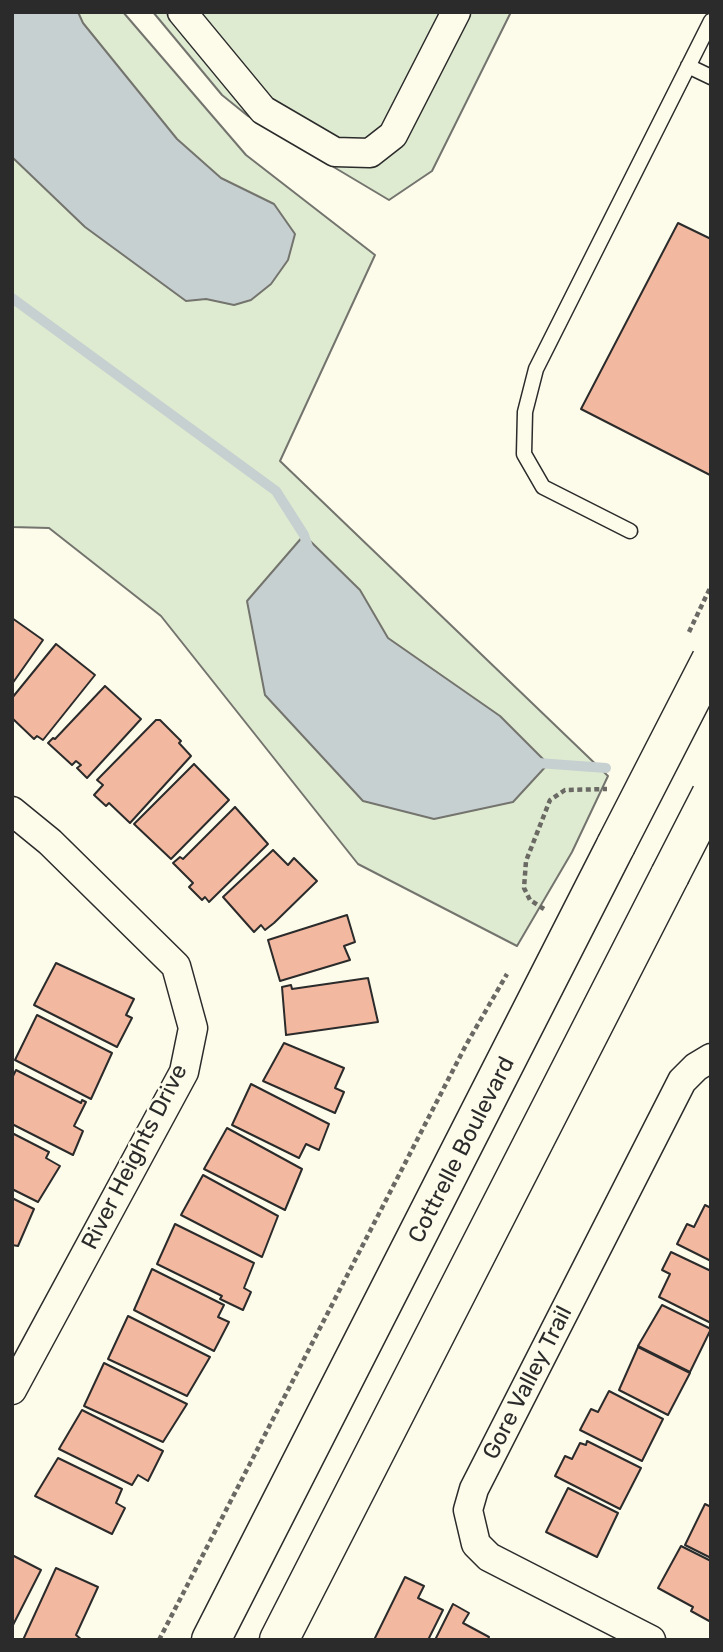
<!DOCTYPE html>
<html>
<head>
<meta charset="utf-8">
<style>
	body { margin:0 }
	#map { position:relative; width:723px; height:1652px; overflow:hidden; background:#fdfbea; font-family:Rubik,sans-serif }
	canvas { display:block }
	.frame { position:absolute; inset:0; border:14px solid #2b2b2b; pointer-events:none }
</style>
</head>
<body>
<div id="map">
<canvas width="723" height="1652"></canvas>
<div class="frame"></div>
</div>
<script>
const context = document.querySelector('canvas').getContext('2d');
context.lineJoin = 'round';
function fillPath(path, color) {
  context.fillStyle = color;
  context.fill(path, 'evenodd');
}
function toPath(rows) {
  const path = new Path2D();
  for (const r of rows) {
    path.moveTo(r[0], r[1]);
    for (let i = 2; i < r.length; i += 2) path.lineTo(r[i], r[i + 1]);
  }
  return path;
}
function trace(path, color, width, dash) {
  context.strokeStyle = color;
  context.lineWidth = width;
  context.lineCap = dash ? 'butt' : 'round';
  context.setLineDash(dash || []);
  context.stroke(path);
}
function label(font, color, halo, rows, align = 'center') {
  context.font = font + ' Rubik,sans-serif';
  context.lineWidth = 5;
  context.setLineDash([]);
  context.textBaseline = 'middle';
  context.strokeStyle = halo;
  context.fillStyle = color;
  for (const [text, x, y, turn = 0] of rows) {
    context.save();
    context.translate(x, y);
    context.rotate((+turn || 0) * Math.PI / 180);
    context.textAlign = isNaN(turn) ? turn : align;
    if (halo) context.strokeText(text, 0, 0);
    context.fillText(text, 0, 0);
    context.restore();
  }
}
const green = toPath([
	[12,12,123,12,246,155,375,255,280,461,608,776,572,852,517,946,358,864,161,616,49,528,12,527,12,12],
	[153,12,511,12,432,171,389,200,248,116,222,95,153,12]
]);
fillPath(green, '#deebd1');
trace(green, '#74746e', 2);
const water = toPath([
	[12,12,78,12,83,23,177,139,221,178,274,204,295,234,288,260,271,284,251,300,234,305,206,299,186,301,85,227,12,157,12,12],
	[304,535,360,590,388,638,500,716,548,764,513,802,434,819,363,801,265,695,247,601,304,535]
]);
fillPath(water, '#c7d0d0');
trace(water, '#74746e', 2);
trace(toPath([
	[12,298,276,491,304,535,308,547],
	[538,763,606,768]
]), '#c7d0d0', 10);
const building = toPath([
	[678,223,711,239,710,475,581,409,678,223],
	[12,618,43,640,12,684,12,618],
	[56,644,95,675,43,740,37,736,34,739,12,718,12,698,56,644],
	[105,686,141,719,87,778,77,768,81,765,76,761,72,765,48,743,53,738,55,739,105,686],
	[156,720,160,720,181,741,179,743,191,756,130,823,109,803,106,806,94,795,103,785,97,780,156,720],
	[194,764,229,800,171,859,134,824,194,764],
	[235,807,268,844,209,902,205,897,202,900,189,887,193,883,173,863,180,857,183,859,235,807],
	[273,850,288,865,294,858,317,881,274,923,265,930,261,925,254,932,223,897,273,850],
	[347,915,355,942,344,946,350,960,280,981,268,940,347,915],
	[56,963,134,999,126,1015,132,1018,117,1047,34,1005,56,963],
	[368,978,378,1022,286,1035,282,987,291,985,292,989,368,978],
	[37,1015,112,1053,91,1099,15,1060,37,1015],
	[284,1043,344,1068,335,1088,344,1092,335,1113,263,1081,284,1043],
	[16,1070,81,1103,82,1100,86,1102,74,1126,83,1131,73,1155,12,1124,12,1078,16,1070],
	[251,1084,329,1124,319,1150,306,1144,299,1158,232,1125,251,1084],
	[227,1128,302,1169,285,1210,204,1169,227,1128],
	[12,1133,49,1152,46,1158,60,1166,38,1202,12,1189,12,1133],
	[203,1175,278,1216,262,1257,181,1215,203,1175],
	[12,1198,34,1209,18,1246,12,1245,12,1198],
	[705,1205,711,1208,711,1261,677,1244,687,1224,694,1227,705,1205],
	[175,1224,254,1263,244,1288,251,1292,243,1310,220,1299,222,1296,157,1264,175,1224],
	[671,1252,711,1271,711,1323,659,1297,670,1274,662,1270,671,1252],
	[152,1269,224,1305,218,1317,229,1322,214,1351,134,1310,152,1269],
	[662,1305,711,1329,690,1372,638,1346,662,1305],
	[128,1316,210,1357,187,1396,108,1359,128,1316],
	[638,1347,690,1373,668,1415,619,1390,638,1347],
	[104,1363,187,1404,163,1442,84,1406,104,1363],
	[609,1391,663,1419,642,1461,580,1430,591,1409,598,1412,609,1391],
	[82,1410,163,1451,148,1481,138,1475,132,1485,59,1449,82,1410],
	[587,1441,641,1468,620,1509,555,1476,565,1456,572,1459,580,1443,586,1445,587,1441],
	[58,1458,122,1489,116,1503,125,1508,112,1534,35,1496,58,1458],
	[568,1488,618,1513,597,1557,546,1532,568,1488],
	[705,1504,711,1507,711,1558,685,1545,705,1504],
	[681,1546,711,1561,711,1622,691,1611,693,1607,658,1588,681,1546],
	[12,1555,41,1570,12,1627,12,1555],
	[56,1568,98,1587,76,1635,82,1640,23,1640,56,1568],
	[405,1577,424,1586,418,1598,443,1610,428,1640,374,1640,405,1577],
	[453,1604,469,1613,463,1623,489,1637,488,1640,435,1640,453,1604]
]);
fillPath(building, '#f2b8a0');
trace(building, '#2b2b2b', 2);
const lane = toPath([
	[688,66,711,77],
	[630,531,543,487,524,454,525,412,536,369,711,21]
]);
const street = toPath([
	[182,12,263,110,335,152,370,153,393,135,456,12],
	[12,811,50,842,176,966,193,1028,184,1072,12,1390],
	[651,1640,489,1557,476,1544,468,1510,474,1489,682,1081,696,1067,711,1058]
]);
const secondary = toPath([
	[211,1640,616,845],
	[279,1640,670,875]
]);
trace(lane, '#2b2b2b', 17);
trace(street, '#2b2b2b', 31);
trace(secondary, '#2b2b2b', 41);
trace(toPath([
	[689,632,711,586],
	[544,909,530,900,524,888,526,861,550,800,565,790,607,789],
	[159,1640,466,1045,507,974]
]), '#6a6964', 4.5, [5, 3.5]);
trace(lane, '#fdfbea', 14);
trace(street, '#fdfbea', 28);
trace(secondary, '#fdfbea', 38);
const secondaryBridge = toPath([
	[616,845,711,660],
	[670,875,711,795]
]);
trace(secondaryBridge, '#2b2b2b', 41, []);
trace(secondaryBridge, '#fdfbea', 38);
label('23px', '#2b2b2b', '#fdfbea', [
	["Cottrelle Boulevard",462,1150,-63],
	["River Heights Drive",135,1157,-63],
	["Gore Valley Trail",528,1383,-63]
]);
</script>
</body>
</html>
